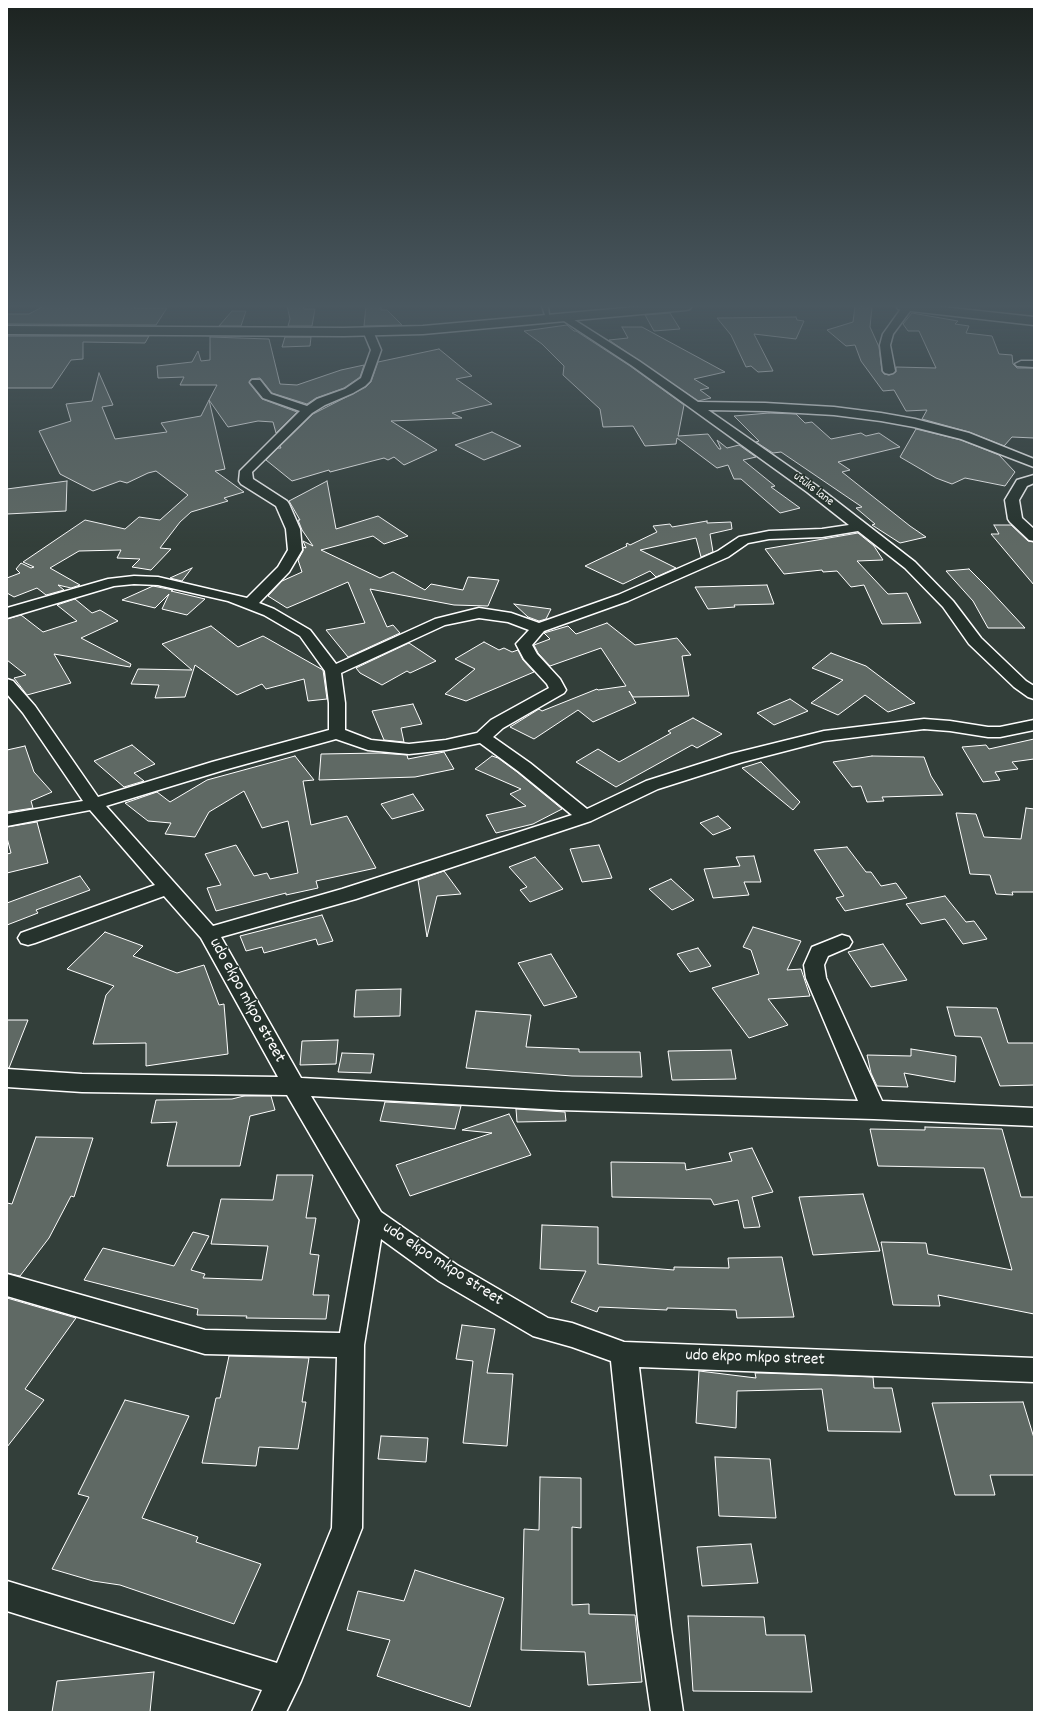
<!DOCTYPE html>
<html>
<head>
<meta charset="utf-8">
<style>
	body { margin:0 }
	#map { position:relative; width:1041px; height:1719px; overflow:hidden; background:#333f3a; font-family:Dekko,sans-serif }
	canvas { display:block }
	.frame { position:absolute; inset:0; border:8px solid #fff; pointer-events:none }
</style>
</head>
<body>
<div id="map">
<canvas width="1041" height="1719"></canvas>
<div class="frame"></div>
</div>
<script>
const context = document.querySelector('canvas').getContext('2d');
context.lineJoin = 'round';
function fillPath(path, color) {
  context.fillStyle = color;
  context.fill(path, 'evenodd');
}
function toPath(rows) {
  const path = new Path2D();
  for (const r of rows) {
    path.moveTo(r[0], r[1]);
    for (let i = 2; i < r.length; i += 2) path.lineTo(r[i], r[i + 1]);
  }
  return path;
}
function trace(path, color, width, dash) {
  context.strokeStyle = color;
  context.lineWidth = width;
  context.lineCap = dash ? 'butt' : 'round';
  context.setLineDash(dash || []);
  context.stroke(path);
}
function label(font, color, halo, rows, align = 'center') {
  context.font = font + ' Dekko,sans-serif';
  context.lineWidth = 3.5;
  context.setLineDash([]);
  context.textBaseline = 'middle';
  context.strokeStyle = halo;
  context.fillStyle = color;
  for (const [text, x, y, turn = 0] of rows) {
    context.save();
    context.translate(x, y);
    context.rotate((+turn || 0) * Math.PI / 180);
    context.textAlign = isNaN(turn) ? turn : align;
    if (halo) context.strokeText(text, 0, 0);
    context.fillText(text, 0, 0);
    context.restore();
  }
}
const building = toPath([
	[44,306,135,306,134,308,167,308,156,325,7,324,7,314,29,314,44,306],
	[287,306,303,306,304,309,315,309,312,326,288,326,290,319,287,306],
	[366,306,381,306,381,310,387,310,402,325,364,326,366,306],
	[855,306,872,307,870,327,879,347,882,371,884,374,889,375,896,372,896,367,936,368,919,331,908,331,903,324,912,313,958,321,955,324,969,326,966,333,992,336,999,354,1012,355,1013,364,1017,368,1034,368,1034,438,1012,437,1004,446,969,432,922,419,927,410,906,411,894,390,883,391,861,361,855,345,846,346,827,330,853,322,855,306],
	[232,311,246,311,241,326,219,326,232,311],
	[670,313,680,329,654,331,645,315,670,313],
	[796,317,797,320,804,321,796,339,754,334,773,371,758,372,751,366,746,367,731,335,717,318,796,317],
	[567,325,574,331,576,331,630,366,684,405,678,436,708,434,719,449,721,449,717,440,727,448,739,445,756,457,743,460,775,486,771,487,800,508,780,513,741,479,734,479,728,465,717,468,677,438,676,444,645,446,633,426,603,427,600,409,563,375,564,366,542,344,524,331,567,325],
	[622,327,642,327,725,372,694,379,709,388,700,390,711,398,698,401,609,340,628,338,622,327],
	[7,336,149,336,145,343,83,342,83,359,71,360,52,388,7,388,7,336],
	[210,337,269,339,280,384,297,385,341,370,364,365,360,377,344,388,316,398,307,404,272,393,260,378,251,379,249,383,262,399,297,412,276,433,273,422,258,421,228,427,209,400,217,385,180,385,184,377,158,378,157,366,192,362,198,351,201,361,210,360,210,337],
	[285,337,311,337,310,346,282,347,285,337],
	[439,349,472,376,456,379,492,404,452,413,462,418,391,421,437,450,404,465,394,457,388,460,384,458,330,472,329,470,292,481,266,460,278,448,281,448,280,446,313,414,366,387,371,382,378,362,439,349],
	[99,373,113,405,102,407,115,439,167,432,161,423,201,416,209,400,225,469,215,471,244,492,224,498,228,501,191,512,180,522,160,548,171,549,151,570,132,567,140,559,117,558,121,550,79,551,50,568,80,585,71,588,58,585,64,590,46,595,37,588,14,597,7,593,7,578,20,573,16,569,21,563,31,568,34,567,23,562,85,520,125,529,139,517,160,520,188,495,156,471,148,473,127,483,120,481,93,491,60,474,39,431,71,421,66,404,92,401,99,373],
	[769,413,796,414,805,423,812,422,831,439,861,433,866,436,879,433,900,447,838,462,850,470,842,472,910,526,926,537,900,543,872,525,875,524,856,508,862,507,781,452,773,453,756,442,759,441,734,416,769,413],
	[916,429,961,440,999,455,1015,472,1005,486,965,478,952,484,936,478,900,457,916,429],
	[492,432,521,446,484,460,455,445,492,432],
	[67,481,66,511,7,514,7,489,67,481],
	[327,481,336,529,378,516,408,536,384,544,373,536,321,550,380,578,393,572,425,590,431,584,463,590,468,577,499,580,488,606,454,605,370,589,387,627,393,625,400,633,348,657,326,630,365,623,348,582,287,608,268,596,282,581,302,572,298,560,303,551,303,547,306,548,303,541,313,546,302,530,298,520,300,520,289,501,327,481],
	[707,521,707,523,731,522,732,529,710,534,713,552,701,557,696,538,640,550,676,568,656,577,650,571,623,584,585,566,627,546,626,545,627,543,630,545,657,532,653,526,670,524,672,527,707,521],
	[994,525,1011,525,1028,541,1034,542,1034,585,991,534,999,534,994,525],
	[858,533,874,546,883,560,857,561,888,594,907,593,921,623,882,624,864,585,851,587,837,571,823,572,822,570,784,574,765,549,858,533],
	[192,568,182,581,170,578,192,568],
	[969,569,988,588,1025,628,988,628,973,601,946,571,969,569],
	[767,585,774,604,734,605,735,607,708,609,695,587,767,585],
	[153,586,173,590,171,591,205,599,187,615,162,609,169,594,155,608,122,600,153,586],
	[75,599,92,613,100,610,118,621,81,638,131,664,130,667,54,654,71,683,27,695,14,678,26,675,7,660,7,619,21,615,43,632,77,621,57,605,75,599],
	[514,604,551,609,546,619,539,621,528,617,514,604],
	[607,623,635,645,677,638,691,655,682,656,689,696,633,697,629,691,636,703,593,722,578,710,534,739,510,727,539,709,542,711,597,689,598,690,626,686,601,648,550,666,538,653,534,645,550,639,544,633,568,626,576,634,607,623],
	[211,626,238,647,263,636,323,670,327,699,308,701,304,679,266,689,262,684,237,695,195,665,185,697,155,698,159,685,131,684,138,669,192,670,162,644,211,626],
	[484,642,499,650,504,648,512,652,518,650,523,660,534,672,466,701,445,694,475,669,455,659,484,642],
	[409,643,436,661,410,673,407,671,382,685,360,673,356,668,409,643],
	[831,653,866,666,915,703,888,712,865,695,838,715,811,703,843,680,812,668,831,653],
	[790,699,808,711,774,725,757,713,790,699],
	[413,704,422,724,401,728,404,742,384,740,372,711,413,704],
	[693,718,722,734,697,748,692,745,616,787,576,762,598,749,619,762,671,733,668,731,693,718],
	[1034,739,1034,759,1012,762,1018,769,995,772,1000,780,983,782,962,747,986,745,989,749,1034,739],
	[132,745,155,764,134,773,144,781,124,787,94,761,132,745],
	[25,746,34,772,52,792,31,801,33,808,7,812,7,750,25,746],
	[444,752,454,769,415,777,319,780,321,754,379,753,407,755,408,759,444,752],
	[295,756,314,780,303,781,311,825,347,816,376,868,316,881,318,888,286,895,286,893,216,911,207,888,221,885,205,854,236,845,254,876,267,873,270,879,298,873,288,821,262,828,244,791,209,812,195,837,165,834,171,823,148,821,125,803,157,792,170,802,207,780,295,756],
	[492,756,498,758,517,772,562,809,533,824,496,833,486,815,526,806,510,794,521,789,475,769,492,756],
	[872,756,924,757,931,776,943,795,882,797,884,801,867,802,861,786,852,787,833,762,872,756],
	[761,762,800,802,793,810,742,768,761,762],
	[413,794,424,810,392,819,381,804,413,794],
	[1026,808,1034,809,1034,892,1012,892,1013,895,996,894,990,875,970,874,956,813,976,814,984,837,1021,839,1026,808],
	[718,816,731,828,713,835,700,823,718,816],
	[37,822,48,863,7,873,7,854,11,853,7,838,7,827,37,822],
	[599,845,612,878,582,882,570,849,599,845],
	[847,847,866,872,871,872,881,886,896,883,907,898,845,911,836,898,844,896,814,850,847,847],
	[754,856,761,882,744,882,749,895,713,898,704,869,740,866,736,857,754,856],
	[535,857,563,889,530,902,520,890,527,887,509,867,535,857],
	[444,871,461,894,437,896,427,937,418,880,444,871],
	[80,876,90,890,36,910,38,913,7,925,7,903,80,876],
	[671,879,694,900,672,910,649,889,671,879],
	[945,896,966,922,974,921,987,939,963,944,945,919,921,924,906,904,945,896],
	[322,915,333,941,318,945,316,939,264,953,262,947,246,951,240,936,322,915],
	[753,927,801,941,787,970,801,969,810,996,768,999,788,1025,749,1038,712,988,759,974,751,950,743,947,753,927],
	[105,932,143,946,133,956,177,973,204,965,219,1005,224,1004,228,1054,146,1066,146,1043,93,1044,106,995,114,986,67,969,105,932],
	[883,944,907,980,871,987,848,952,883,944],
	[698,948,711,966,690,972,677,954,698,948],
	[551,954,577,997,544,1006,518,963,551,954],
	[401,989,400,1016,354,1017,356,990,401,989],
	[947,1007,997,1008,1008,1043,1034,1043,1034,1085,1000,1086,981,1037,955,1036,947,1007],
	[476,1011,531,1015,526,1047,579,1049,579,1052,640,1052,642,1077,572,1076,466,1068,476,1011],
	[7,1020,28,1020,9,1068,7,1068,7,1020],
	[338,1040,336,1064,300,1065,302,1041,338,1040],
	[911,1049,956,1056,955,1082,904,1073,908,1087,877,1086,871,1073,867,1055,911,1056,911,1049],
	[731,1050,736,1079,672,1080,668,1051,731,1050],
	[342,1053,374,1054,371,1073,338,1072,342,1053],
	[244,1096,271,1096,275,1110,250,1116,240,1166,167,1166,177,1122,151,1123,156,1100,232,1099,244,1096],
	[385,1102,461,1106,455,1129,380,1121,385,1102],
	[516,1109,565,1112,566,1121,517,1122,516,1109],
	[509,1114,531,1155,410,1196,396,1165,492,1133,462,1130,509,1114],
	[925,1127,1002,1129,1021,1197,1034,1197,1034,1314,938,1295,940,1306,893,1305,881,1242,926,1243,928,1254,1012,1270,984,1168,878,1166,870,1129,925,1130,925,1127],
	[36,1137,93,1138,74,1197,71,1196,49,1238,20,1276,7,1273,7,1203,12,1204,36,1137],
	[752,1148,773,1192,752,1197,760,1227,744,1228,738,1200,714,1205,711,1199,612,1197,611,1162,685,1163,686,1170,732,1161,729,1153,752,1148],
	[277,1175,313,1175,306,1218,316,1218,310,1254,319,1255,313,1295,329,1295,326,1319,246,1318,247,1316,197,1315,198,1309,84,1280,103,1248,174,1266,193,1232,209,1236,191,1270,205,1274,203,1278,262,1280,268,1246,211,1244,221,1199,273,1200,277,1175],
	[863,1194,880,1251,813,1255,799,1197,863,1194],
	[542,1225,598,1227,598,1264,674,1270,674,1267,729,1268,728,1258,782,1257,794,1317,737,1318,736,1310,667,1308,667,1310,599,1307,597,1312,571,1302,586,1271,540,1269,542,1225],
	[7,1298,76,1318,25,1389,44,1400,7,1447,7,1298],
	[462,1325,495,1329,487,1373,513,1374,507,1446,463,1443,473,1361,456,1359,462,1325],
	[229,1356,309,1358,302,1402,306,1402,298,1449,259,1447,256,1466,202,1463,216,1398,220,1398,229,1356],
	[699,1371,756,1378,755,1373,761,1373,873,1377,874,1388,892,1388,901,1432,828,1431,822,1389,737,1391,736,1428,696,1423,699,1371],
	[125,1400,189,1416,142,1518,198,1537,196,1542,261,1564,234,1624,120,1585,93,1581,52,1569,89,1497,78,1494,125,1400],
	[1023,1402,1034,1438,1034,1475,990,1475,995,1495,955,1495,932,1403,1023,1402],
	[381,1436,428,1438,426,1462,378,1459,381,1436],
	[715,1457,770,1459,776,1518,719,1516,715,1457],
	[540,1477,581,1478,581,1528,572,1527,572,1605,589,1604,589,1614,635,1615,642,1682,588,1685,585,1652,521,1650,524,1529,539,1530,540,1477],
	[751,1544,758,1583,702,1586,697,1547,751,1544],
	[415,1570,504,1598,470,1707,377,1676,390,1640,347,1630,358,1591,404,1601,415,1570],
	[688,1616,764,1617,766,1635,805,1635,812,1692,693,1691,688,1616],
	[154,1672,150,1712,52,1712,57,1681,154,1672]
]);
fillPath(building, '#5f6964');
trace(building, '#fff', 1);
const lane = toPath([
	[542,306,548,306,549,315,545,315,542,306]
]);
const street = toPath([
	[903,306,913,307,893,334,890,345,895,371,893,373,889,374,885,373,883,371,880,345,883,334,903,306],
	[565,314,639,361,698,402,765,403,834,407,881,413,915,419,969,433,1034,459,1034,467,961,439,914,427,881,421,834,415,765,411,708,410,817,486,915,562,953,601,981,638,1026,681,1034,686,1034,699,1028,697,1014,687,969,644,943,607,905,568,858,531,822,537,769,539,748,543,728,557,628,601,544,631,532,645,537,654,560,679,566,690,564,693,503,728,493,737,530,763,587,809,646,781,731,754,824,731,924,719,950,721,988,727,1000,727,1034,720,1034,730,1000,737,988,737,950,731,924,729,824,741,743,762,658,789,591,821,356,899,221,937,301,1078,560,1092,858,1101,806,978,804,965,812,947,842,935,849,937,852,942,849,947,828,956,824,965,826,978,882,1101,1034,1108,1034,1126,874,1119,560,1110,311,1096,381,1212,457,1265,548,1318,572,1323,624,1342,1034,1358,1034,1382,639,1367,671,1629,683,1712,651,1712,639,1629,611,1361,572,1347,533,1336,439,1281,381,1239,364,1345,362,1528,301,1681,286,1712,252,1712,262,1690,7,1611,7,1581,277,1663,332,1528,337,1357,205,1354,7,1296,7,1274,205,1330,340,1333,360,1220,287,1095,82,1092,7,1087,7,1069,82,1074,278,1077,201,938,164,896,35,943,28,945,21,943,18,938,21,933,155,885,90,810,7,826,7,814,83,801,23,713,7,694,7,679,13,681,35,706,98,797,212,762,329,730,329,703,325,671,300,636,264,615,228,601,158,585,134,584,114,586,7,618,7,608,108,579,134,576,158,577,247,598,278,567,288,550,286,529,276,506,241,484,239,481,240,471,300,411,263,398,250,382,252,380,260,380,271,394,307,406,317,399,345,389,361,378,371,350,363,331,368,328,373,331,381,350,370,381,365,386,353,393,325,405,312,413,252,472,253,479,287,501,289,504,300,529,302,550,289,572,259,603,274,609,310,630,336,664,435,619,479,608,511,613,539,623,618,595,718,551,739,537,769,531,822,529,849,525,807,492,631,365,561,319,560,317,561,315,565,314],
	[479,618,508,622,529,630,516,644,524,659,547,684,549,688,491,720,477,733,446,740,409,744,371,740,345,730,345,703,341,673,445,625,479,618],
	[336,739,368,750,409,754,446,750,480,743,518,771,572,815,342,889,213,926,106,806,224,770,336,739],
	[1021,361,1034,361,1034,367,1017,366,1015,364,1021,361],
	[1034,475,1034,483,1027,486,1019,500,1022,518,1034,529,1034,541,1029,540,1010,522,1008,519,1005,500,1017,480,1034,475]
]);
const secondary = toPath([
	[647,306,692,306,690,309,686,310,423,334,344,336,7,334,7,326,344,328,423,326,647,306],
	[896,306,933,306,1034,317,1034,325,902,310,898,309,896,306]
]);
trace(lane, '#fff', 3);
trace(street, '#fff', 3);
trace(secondary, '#fff', 3);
fillPath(lane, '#26332d');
fillPath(street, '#26332d');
fillPath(secondary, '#26332d');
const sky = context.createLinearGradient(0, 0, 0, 547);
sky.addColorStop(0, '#1c2320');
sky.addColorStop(0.56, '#4a5860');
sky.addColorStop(1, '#4a586000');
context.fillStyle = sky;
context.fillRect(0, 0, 1041, 547);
label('12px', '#fff', '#26332d', [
	["utuks lane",813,490,37]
]);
label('17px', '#fff', '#26332d', [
	["udo ekpo mkpo street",246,1001,61],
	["udo ekpo mkpo street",442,1265,33],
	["udo ekpo mkpo street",755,1359,2]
]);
</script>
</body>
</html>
